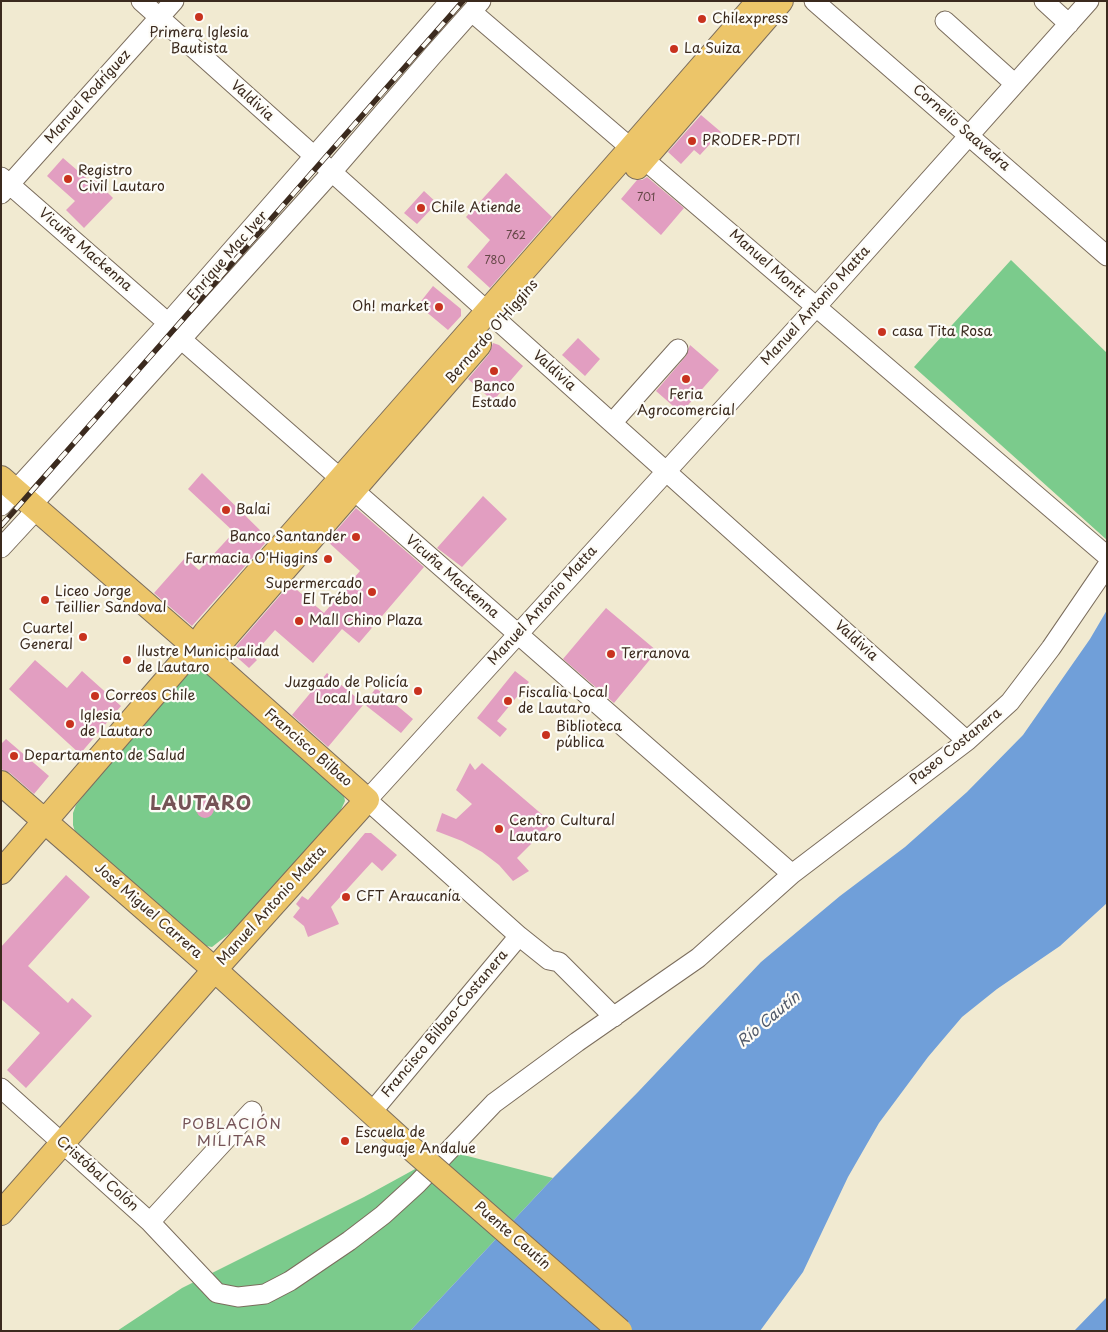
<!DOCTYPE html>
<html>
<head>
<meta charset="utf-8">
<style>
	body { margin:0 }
	#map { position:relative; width:1108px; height:1332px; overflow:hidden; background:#f1ead1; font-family:"Playpen Sans",sans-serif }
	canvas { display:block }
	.frame { position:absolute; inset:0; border:2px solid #3b2a1e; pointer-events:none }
</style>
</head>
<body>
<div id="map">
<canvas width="1108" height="1332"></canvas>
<div class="frame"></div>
</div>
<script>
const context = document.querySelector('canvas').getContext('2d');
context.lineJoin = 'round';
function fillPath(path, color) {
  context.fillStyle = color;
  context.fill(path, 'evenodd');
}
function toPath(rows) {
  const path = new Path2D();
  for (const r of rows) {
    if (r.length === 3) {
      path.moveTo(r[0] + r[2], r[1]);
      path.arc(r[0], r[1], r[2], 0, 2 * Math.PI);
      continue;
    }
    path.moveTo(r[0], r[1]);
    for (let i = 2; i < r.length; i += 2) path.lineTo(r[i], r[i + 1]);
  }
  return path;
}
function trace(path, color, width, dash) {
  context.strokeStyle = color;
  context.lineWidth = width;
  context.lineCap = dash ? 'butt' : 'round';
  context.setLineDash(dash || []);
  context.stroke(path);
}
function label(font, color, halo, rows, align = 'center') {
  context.font = font + ' "Playpen Sans",sans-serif';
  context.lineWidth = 4.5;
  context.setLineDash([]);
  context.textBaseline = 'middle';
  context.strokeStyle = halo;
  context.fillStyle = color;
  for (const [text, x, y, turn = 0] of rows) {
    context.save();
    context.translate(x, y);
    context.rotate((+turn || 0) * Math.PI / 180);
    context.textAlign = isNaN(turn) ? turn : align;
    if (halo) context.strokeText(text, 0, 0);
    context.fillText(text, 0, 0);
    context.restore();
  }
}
fillPath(toPath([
	[1011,260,1107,353,1107,540,914,367],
	[194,666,206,666,343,791,345,801,339,814,333,821,235,929,212,947,196,944,77,839,73,825,73,813,76,805,179,677,186,669],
	[448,1151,553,1178,410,1331,117,1331,182,1288,364,1197]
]), '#7bcb8c');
fillPath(toPath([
	[1107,610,1107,903,1060,946,997,989,962,1017,928,1057,879,1123,848,1177,803,1272,760,1331,410,1331,553,1178,638,1092,761,962,840,896,905,847,967,792,1023,735,1090,639],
	[1107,1297,1107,1331,1074,1331,1075,1330]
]), '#709fd9');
fillPath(toPath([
	[701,115,721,132,700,155,694,150,681,164,668,152],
	[63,158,92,183,95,180,113,198,84,228,66,210,75,201,47,176],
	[506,173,552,217,490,288,467,267,490,240,466,217],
	[647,177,684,208,661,235,621,199,637,180,642,180],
	[424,191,437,203,417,224,404,213],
	[433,286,461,309,461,316,448,330,418,305],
	[578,338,600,359,585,376,562,355],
	[493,343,499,345,523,366,493,401,468,379,489,354],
	[690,345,719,370,681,413,656,391,686,356],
	[202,473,269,539,192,626,154,593,185,558,199,570,234,532,188,489],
	[483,496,507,519,462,567,437,548],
	[356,508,424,567,359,643,342,629,313,663,275,630,252,656,257,660,249,668,231,652,290,584,324,613,360,571,327,541],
	[606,608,657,651,614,703,563,659],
	[35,660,67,688,82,671,121,706,80,754,9,689],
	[515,671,529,682,497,721,507,729,500,737,477,718],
	[327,673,364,704,328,747,292,715],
	[376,688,413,719,401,733,364,704],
	[6,739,49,776,34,794,10,773,1,769,1,744],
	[470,763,475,770,482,763,552,823,517,858,529,871,513,881,499,865,482,852,462,841,436,831,442,813,456,819,472,804,456,790],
	[205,809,9],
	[365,833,371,833,397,855,382,871,372,862,331,907,339,924,308,937,304,926,293,917,300,908,296,904,302,896,308,900],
	[66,875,90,897,28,966,68,1003,72,998,92,1016,26,1088,7,1070,40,1033,1,999,1,947]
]), '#e29ec1');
const minor = toPath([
	[141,1,967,741],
	[814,1,1107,256],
	[1044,1,1069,24],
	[472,12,1107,556],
	[945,21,1015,84],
	[1,177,168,323],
	[1,194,174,1],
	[181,339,792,874],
	[612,423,678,349],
	[32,505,332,172,433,55,481,1],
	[1,506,168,323,450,1],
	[1,548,37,509],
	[614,1017,559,962,549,960,519,936,367,800,816,307,1089,1],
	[1,1088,150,1222,217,1293,238,1297,265,1294,290,1281,349,1241,383,1215,417,1184,494,1103,577,1042,698,958,792,874,967,741,1010,702,1051,648,1107,566],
	[371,1113,519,936],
	[150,1222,252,1111]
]);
const major = toPath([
	[637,167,781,1],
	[1,478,195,647,367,800,225,958,1,1213],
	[195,647,218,646,479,345],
	[1,783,215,970,404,1142],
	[1,872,195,647,206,632,631,148,759,1]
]);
trace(minor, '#7b6d5d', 21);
trace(major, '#7b6d5d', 26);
trace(minor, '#fff', 19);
trace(major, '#ecc569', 24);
const rail = toPath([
	[1,526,463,1]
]);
trace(rail, '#3b2a1e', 5.5);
trace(rail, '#fdfcf7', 4, [11]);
const majorBridge = toPath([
	[404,1142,620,1331]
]);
trace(majorBridge, '#7b6d5d', 26, []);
trace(majorBridge, '#ecc569', 24);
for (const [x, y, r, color] of [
	[199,17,5,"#c8321e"],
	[702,19,5,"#c8321e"],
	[674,49,5,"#c8321e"],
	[692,141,5,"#c8321e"],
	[68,179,5,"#c8321e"],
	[421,208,5,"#c8321e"],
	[439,307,5,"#c8321e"],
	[882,332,5,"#c8321e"],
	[494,371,5,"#c8321e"],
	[686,379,5,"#c8321e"],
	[226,510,5,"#c8321e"],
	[356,537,5,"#c8321e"],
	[328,559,5,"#c8321e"],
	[372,592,5,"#c8321e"],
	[45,600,5,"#c8321e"],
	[299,621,5,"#c8321e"],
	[83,637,5,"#c8321e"],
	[611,654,5,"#c8321e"],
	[127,660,5,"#c8321e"],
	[418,691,5,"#c8321e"],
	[95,696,5,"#c8321e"],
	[508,701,5,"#c8321e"],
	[70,724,5,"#c8321e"],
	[546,735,5,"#c8321e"],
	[14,756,5,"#c8321e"],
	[499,829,5,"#c8321e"],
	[346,897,5,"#c8321e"],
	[345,1141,5,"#c8321e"]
]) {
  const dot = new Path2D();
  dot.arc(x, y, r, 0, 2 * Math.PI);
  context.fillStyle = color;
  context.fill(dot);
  trace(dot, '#fdfcf7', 2);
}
label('11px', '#654747', null, [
	["701",646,198],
	["762",516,236],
	["780",495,261]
]);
label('14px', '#3b2a1e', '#fdfcf7', [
	["Chilexpress",712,19],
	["Primera Iglesia",199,33,"center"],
	["Bautista",199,49,"center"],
	["La Suiza",684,49],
	["PRODER-PDTI",702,141],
	["Registro",78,171],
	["Civil Lautaro",78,187],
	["Chile Atiende",431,208],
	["Oh! market",429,307,"right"],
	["casa Tita Rosa",892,332],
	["Banco",494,387,"center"],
	["Estado",494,403,"center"],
	["Feria",686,395,"center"],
	["Agrocomercial",686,411,"center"],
	["Balai",236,510],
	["Banco Santander",346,537,"right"],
	["Farmacia O'Higgins",318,559,"right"],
	["Supermercado",362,584,"right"],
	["El Trébol",362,600,"right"],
	["Liceo Jorge",55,592],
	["Teillier Sandoval",55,608],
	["Mall Chino Plaza",309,621],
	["Cuartel",73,629,"right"],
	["General",73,645,"right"],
	["Ilustre Municipalidad",137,652],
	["de Lautaro",137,668],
	["Terranova",621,654],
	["Juzgado de Policía",408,683,"right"],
	["Local Lautaro",408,699,"right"],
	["Fiscalia Local",518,693],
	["de Lautaro",518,709],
	["Correos Chile",105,696],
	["Iglesia",80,716],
	["de Lautaro",80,732],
	["Biblioteca",556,727],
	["pública",556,743],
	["Departamento de Salud",24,756],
	["Centro Cultural",509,821],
	["Lautaro",509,837],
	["CFT Araucanía",356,897],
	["Escuela de",355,1133],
	["Lenguaje Andalue",355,1149]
], 'left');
label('14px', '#3b2a1e', '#fdfcf7', [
	["Manuel Rodríguez",88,97,-48],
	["Valdivia",252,101,42],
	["Cornelio Saavedra",961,128,41],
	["Vicuña Mackenna",85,250,41],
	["Enrique Mac Iver",228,256,-49],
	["Manuel Montt",767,264,41],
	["Manuel Antonio Matta",816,306,-48],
	["Bernardo O'Higgins",492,332,-49],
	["Valdivia",554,371,42],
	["Vicuña Mackenna",452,577,41],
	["Manuel Antonio Matta",543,606,-48],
	["Valdivia",856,641,42],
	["Paseo Costanera",956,747,-39],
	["Francisco Bilbao",308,748,41],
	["Manuel Antonio Matta",272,906,-48],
	["José Miguel Carrera",148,911,41],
	["Francisco Bilbao-Costanera",445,1024,-50],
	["Cristóbal Colón",97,1174,42],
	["Puente Cautín",512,1236,41]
]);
label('italic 15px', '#505969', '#fdfcf7', [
	["Río Cautín",769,1020,-40]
]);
context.letterSpacing = '1px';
label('15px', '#755357', '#fdfcf7', [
	["POBLACIÓN",232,1125],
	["MILITAR",232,1142]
]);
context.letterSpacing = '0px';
context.letterSpacing = '1px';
label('bold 19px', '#755357', '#fdfcf7', [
	["LAUTARO",201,805]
]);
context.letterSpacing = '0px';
</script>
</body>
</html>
